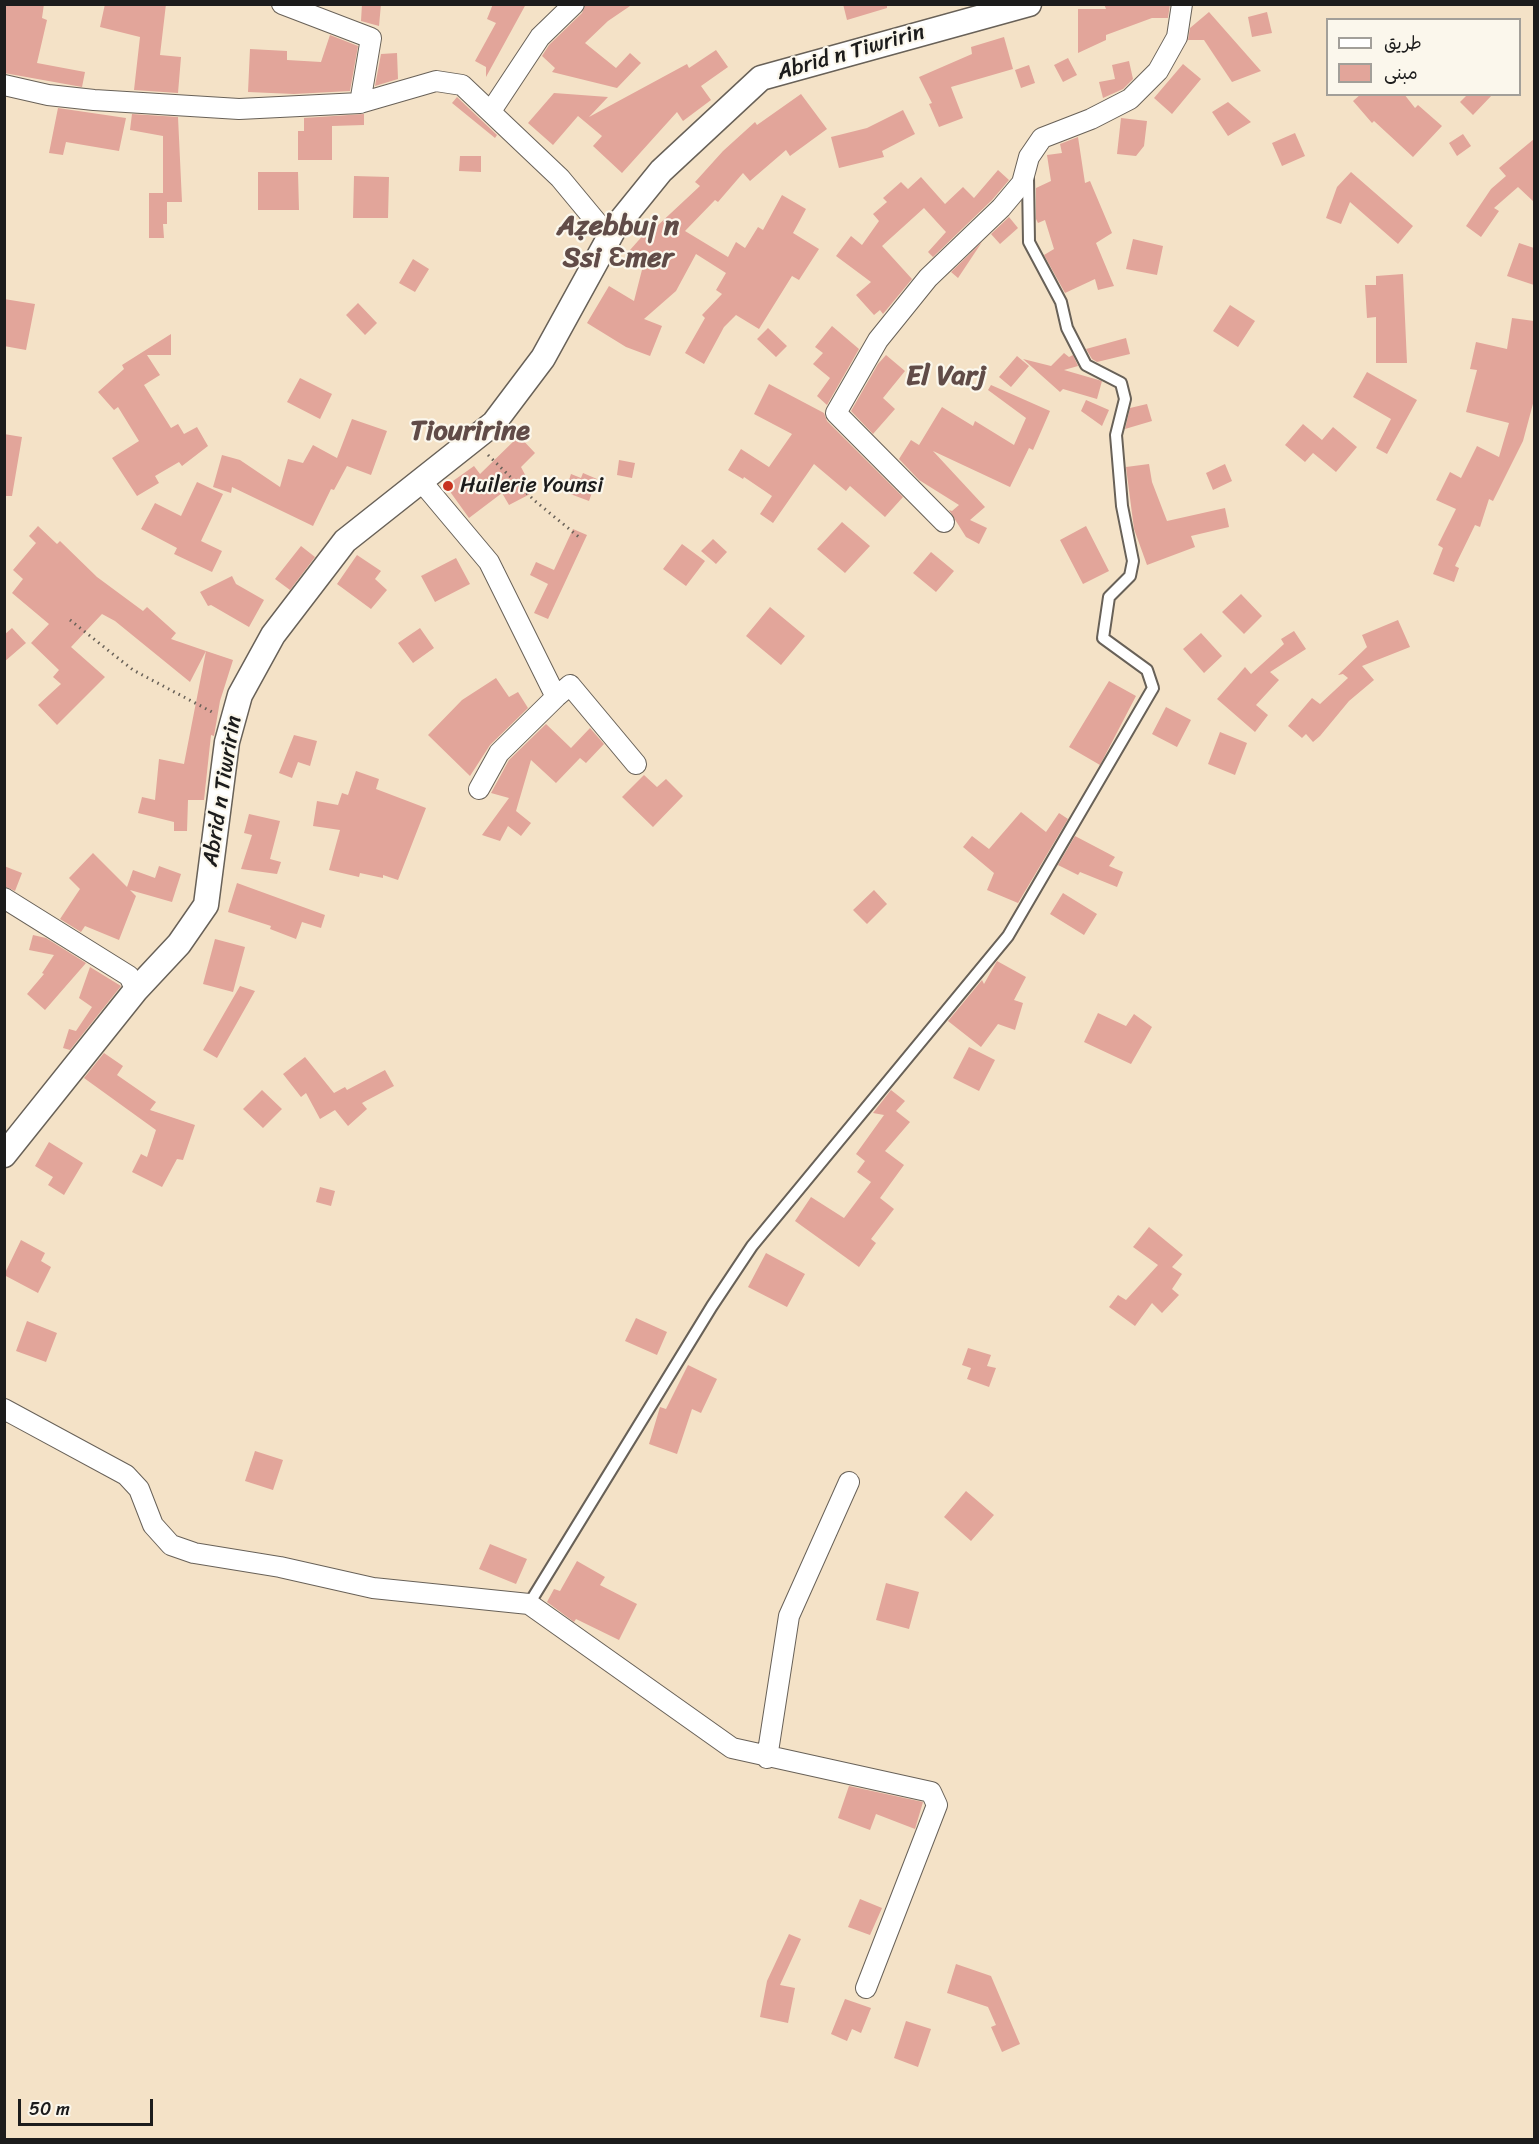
<!DOCTYPE html>
<html>
<head>
<meta charset="utf-8">
<style>
	body { margin:0 }
	#map { position:relative; width:1539px; height:2144px; overflow:hidden; background:#f4e2c7; font-family:Sriracha,"Playpen Sans Arabic",sans-serif }
	canvas { display:block }
	.frame { position:absolute; inset:0; border:6px solid #1c1c1c; pointer-events:none }
	.legend { position:absolute; left:1326px; top:18px; width:195px; height:78px; box-sizing:border-box; background:#fbf7ec; border:2px solid #a29f99; margin:0; padding:8px 10px; list-style:none; font-size:18px; color:#1c1c1c }
	.legend li { display:flex; align-items:center; gap:12px; height:30px }
	.legend b { width:30px; border:2px solid #a29f99 }
	.scale { position:absolute; left:18px; top:2099px; width:135px; height:27px; box-sizing:border-box; border:3px solid #1c1c1c; border-top:0; padding-left:8px; font-size:18px; line-height:21px; white-space:nowrap; color:#1c1c1c; -webkit-text-stroke:4px #fbf7ec; paint-order:stroke }
</style>
</head>
<body>
<div id="map">
<canvas width="1539" height="2144"></canvas>
<div class="frame"></div>
<ul class="legend">
<li><b style="height:8px;background:#fff"></b>طريق</li>
<li><b style="height:16px;background:#e2a59a"></b>مبنى</li>
</ul>
<div class="scale">50 m</div>
</div>
<script>
const context = document.querySelector('canvas').getContext('2d');
context.lineJoin = 'round';
function fillPath(path, color) {
  context.fillStyle = color;
  context.fill(path, 'evenodd');
}
function toPath(rows) {
  const path = new Path2D();
  for (const r of rows) {
    path.moveTo(r[0], r[1]);
    for (let i = 2; i < r.length; i += 2) path.lineTo(r[i], r[i + 1]);
  }
  return path;
}
function trace(path, color, width, dash) {
  context.strokeStyle = color;
  context.lineWidth = width;
  context.lineCap = dash ? 'butt' : 'round';
  context.setLineDash(dash || []);
  context.stroke(path);
}
function label(font, color, halo, rows, align = 'center') {
  context.font = font + ' Sriracha,sans-serif';
  context.lineWidth = 4.5;
  context.setLineDash([]);
  context.textBaseline = 'middle';
  context.strokeStyle = halo;
  context.fillStyle = color;
  for (const [text, x, y, turn = 0] of rows) {
    context.save();
    context.translate(x, y);
    context.rotate((+turn || 0) * Math.PI / 180);
    context.textAlign = isNaN(turn) ? turn : align;
    if (halo) context.strokeText(text, 0, 0);
    context.fillText(text, 0, 0);
    context.restore();
  }
}
fillPath(toPath([
	[4,4,44,4,42,18,47,20,37,63,85,72,82,87,4,73],
	[105,4,166,4,160,55,181,57,178,93,134,90,140,37,100,27],
	[362,4,381,4,379,26,361,21],
	[493,4,526,4,486,77,486,67,475,61,496,23,487,19],
	[586,4,633,4,608,21,585,43,616,68,630,53,641,63,617,88,552,72,555,68,542,56,549,45,582,13],
	[843,4,887,4,887,8,847,20],
	[1104,4,1170,4,1168,18,1152,18,1106,35,1106,40,1078,53,1078,9,1106,9],
	[1209,12,1261,71,1232,82,1204,40,1188,40,1190,28],
	[1267,12,1272,33,1252,37,1248,17],
	[330,35,358,46,350,91,294,94,248,92,250,49,287,51,287,60,321,62],
	[1004,37,1013,69,951,87,963,118,939,127,929,104,932,103,919,77,972,54,971,47],
	[716,50,728,67,701,86,711,100,683,121,677,112,622,173,593,146,602,136,578,116,553,145,528,123,554,93,608,97,589,117,687,64,689,68],
	[397,53,398,79,375,86,381,54],
	[1068,58,1077,75,1063,82,1054,65],
	[1129,61,1133,79,1123,89,1103,98,1099,82,1115,79,1112,65],
	[1183,64,1201,79,1172,114,1154,98],
	[1029,65,1035,83,1021,88,1015,70],
	[801,94,827,129,790,156,786,150,750,181,743,173,718,202,715,200,685,231,728,257,736,242,745,248,758,227,763,230,782,195,806,209,793,233,819,249,799,280,792,276,759,329,736,315,724,327,704,364,685,353,705,318,702,315,722,294,716,290,726,273,696,254,676,291,644,319,662,326,650,356,626,347,587,323,609,286,634,301,644,262,630,250,653,224,656,227,700,186,695,182,723,151,755,122,757,125],
	[1361,94,1404,94,1415,108,1418,105,1442,126,1413,157,1374,121,1372,123,1353,101],
	[1468,94,1493,94,1473,115,1460,102],
	[457,97,497,135,495,138,452,103],
	[1228,102,1251,122,1228,136,1212,112],
	[58,108,126,118,119,151,66,142,63,155,49,153],
	[903,110,915,134,882,151,884,157,839,168,831,137,867,128],
	[132,114,178,117,182,202,167,202,167,224,163,224,164,238,149,238,149,193,163,193,163,136,130,130],
	[364,114,364,125,332,126,332,160,298,160,298,131,304,131,304,118],
	[1121,118,1147,121,1144,146,1136,156,1117,154],
	[1295,133,1305,156,1282,166,1272,143],
	[1463,134,1471,146,1457,156,1449,143],
	[1078,137,1085,183,1090,181,1112,233,1096,243,1114,286,1098,290,1095,279,1065,293,1044,255,1054,249,1045,220,1038,223,1036,219,1036,188,1051,181,1047,155,1062,153,1060,144],
	[1534,139,1534,202,1518,187,1494,208,1499,211,1481,237,1466,226,1491,189,1506,176,1499,168],
	[460,156,481,156,481,172,459,171],
	[998,170,1009,180,992,200,933,257,928,252,946,232,924,208,882,246,912,279,883,314,880,310,874,315,856,295,871,282,836,256,851,236,862,245,879,221,873,214,887,202,883,198,901,182,908,189,921,177,945,204,963,187,974,198],
	[258,172,298,172,299,210,258,210],
	[1351,172,1413,226,1398,244,1350,202,1341,224,1326,218,1337,187],
	[354,176,389,177,388,218,353,218],
	[1009,217,1018,228,1000,244,991,234],
	[1133,239,1163,246,1157,275,1126,269],
	[982,242,958,278,951,272],
	[1519,243,1534,248,1534,285,1507,276],
	[413,259,429,269,415,292,399,283],
	[1403,274,1407,363,1376,363,1376,317,1367,318,1365,285,1376,285,1376,276],
	[4,299,35,304,26,350,4,346],
	[358,303,377,323,365,335,346,315],
	[1230,305,1255,321,1238,347,1213,331],
	[1512,318,1534,321,1534,400,1523,441,1493,501,1489,499,1480,527,1475,525,1455,566,1459,568,1454,582,1433,574,1443,548,1438,545,1456,509,1436,500,1450,472,1461,478,1477,446,1499,457,1509,423,1466,412,1477,370,1470,369,1476,342,1507,349],
	[832,326,859,349,827,405,817,396,830,378,813,364,823,353,815,347],
	[768,328,787,346,776,357,757,339],
	[171,334,171,355,147,355,160,375,144,385,171,428,178,424,184,434,197,427,208,446,182,466,179,462,155,476,159,483,137,496,112,458,139,441,118,407,114,410,98,392,124,369,122,365],
	[1126,338,1130,354,1097,362,1092,359,1086,349],
	[1064,353,1069,357,1073,355,1078,366,1064,370,1102,381,1097,399,1063,389,1060,392,1023,359,1051,366],
	[886,355,905,371,883,398,895,409,873,434,851,411,878,364],
	[1017,356,1029,366,1011,387,999,377],
	[1367,372,1417,400,1387,454,1376,448,1391,419,1353,397],
	[300,378,332,394,320,419,287,402],
	[769,384,824,413,827,421,903,497,885,517,850,486,846,491,814,464,773,523,760,514,772,496,744,477,743,479,728,470,741,449,769,467,792,434,754,414],
	[991,385,1050,411,1033,450,1029,448,1010,487,933,451,985,507,970,520,987,528,979,544,966,537,949,510,952,511,959,505,919,480,899,459,911,440,919,445,942,407,973,426,975,421,1014,445,1026,418,988,390],
	[1086,400,1109,410,1102,426,1081,411],
	[1147,404,1152,421,1125,429,1130,408],
	[352,419,387,431,371,475,347,466,334,490,331,489,313,526,232,487,231,493,213,487,222,455,240,460,280,487,288,459,303,463,313,445,337,458],
	[1303,424,1322,440,1333,427,1357,447,1336,472,1313,453,1305,462,1285,445],
	[4,434,22,437,12,496,4,496],
	[519,436,535,453,521,467,534,492,509,505,502,493,469,518,446,486,474,466,480,474],
	[619,460,635,463,632,478,617,475],
	[1149,464,1152,482,1167,521,1225,508,1229,527,1191,536,1195,547,1147,565,1134,529,1126,467],
	[1225,464,1232,481,1213,490,1206,473],
	[583,473,597,479,589,501,565,492,571,474,581,478],
	[197,482,223,494,201,541,222,551,212,572,174,554,177,548,141,529,155,503,181,516],
	[842,522,870,546,845,573,817,549],
	[38,526,57,544,60,541,97,577,143,611,147,607,176,633,171,639,206,651,190,682,115,621,102,614,71,647,105,677,57,725,38,705,61,684,53,677,59,670,31,643,49,624,12,593,23,579,13,570,36,543,29,536],
	[1086,526,1109,571,1083,584,1060,540],
	[573,529,587,535,548,619,534,613,548,584,530,575,536,562,554,570],
	[713,539,727,552,716,564,701,551],
	[682,544,705,561,686,586,663,569],
	[301,546,315,557,290,590,275,579],
	[931,552,954,571,936,592,913,573],
	[357,555,381,571,375,579,387,590,371,609,337,584],
	[456,558,470,584,435,602,421,576],
	[232,576,236,584,264,600,249,627,211,605,208,606,200,592],
	[1241,594,1262,616,1244,634,1222,612],
	[770,607,805,636,781,665,746,636],
	[1398,620,1410,647,1362,666,1374,680,1349,701,1320,736,1313,742,1306,734,1302,738,1288,726,1312,698,1320,704,1348,678,1343,674,1338,675,1367,647,1362,635],
	[12,628,26,643,4,662,4,635],
	[420,628,434,648,413,663,398,643],
	[1294,631,1306,649,1270,672,1279,680,1256,705,1268,715,1255,732,1217,699,1245,667,1251,674,1284,644,1281,639],
	[1201,633,1222,656,1204,673,1183,649],
	[206,651,233,660,220,701,214,736,211,735,204,800,188,800,187,831,174,831,174,822,138,813,142,797,155,800,159,759,184,764],
	[496,678,509,697,518,692,528,708,490,745,470,776,428,735,462,700],
	[1109,681,1136,696,1100,765,1069,747],
	[1166,707,1191,720,1177,747,1152,734],
	[546,724,571,748,590,728,604,744,586,763,580,758,556,783,531,760,516,811,531,823,521,836,508,826,500,841,482,835,509,798,491,793,509,760],
	[1220,732,1247,743,1235,775,1208,764],
	[294,735,317,741,310,766,298,762,292,778,279,773],
	[356,771,379,779,376,789,426,808,398,880,383,875,383,878,360,873,359,877,329,870,340,830,313,826,317,801,338,805,342,793,348,795],
	[644,775,657,787,666,779,683,796,653,827,622,797],
	[1021,812,1046,832,1059,813,1068,819,1018,903,987,890,994,873,963,847,972,836,989,849],
	[249,814,280,821,270,859,281,862,277,874,241,869,252,835,244,833],
	[1075,836,1115,857,1109,866,1123,872,1117,887,1080,872,1078,875,1058,865],
	[93,853,127,887,133,870,155,878,159,866,181,874,172,902,130,890,136,896,119,940,85,926,81,932,60,919,80,889,69,878],
	[4,866,22,873,15,891,4,886],
	[237,883,325,915,321,928,302,922,296,939,270,929,271,926,228,912],
	[874,890,887,904,867,924,853,910],
	[1063,893,1097,914,1084,935,1050,914],
	[33,935,46,938,86,963,45,1010,27,994,44,974,42,973,54,955,29,950],
	[215,939,245,947,233,992,203,984],
	[997,961,1026,977,1014,1000,1023,1003,1015,1030,998,1024,981,1047,948,1021,982,980,984,984],
	[90,967,121,986,70,1050,63,1048,69,1029,76,1031,92,1007,79,998],
	[240,986,255,991,217,1058,203,1050],
	[1098,1013,1126,1026,1134,1014,1152,1027,1131,1064,1084,1042],
	[969,1047,995,1060,979,1091,953,1078],
	[104,1053,123,1066,117,1075,156,1102,150,1110,195,1125,183,1160,177,1159,162,1187,132,1172,141,1154,147,1157,156,1130,84,1078],
	[305,1057,334,1093,345,1087,347,1090,385,1070,394,1086,362,1103,367,1109,348,1126,335,1110,320,1119,306,1093,301,1097,283,1074],
	[262,1090,282,1109,263,1128,243,1109],
	[891,1090,905,1101,896,1111,910,1122,885,1151,904,1165,880,1198,894,1209,871,1239,876,1243,859,1267,795,1221,811,1197,844,1218,871,1182,857,1172,865,1161,856,1154,884,1115,873,1113],
	[49,1142,83,1163,64,1195,48,1185,53,1177,35,1166],
	[320,1187,335,1191,331,1206,316,1202],
	[1149,1227,1183,1255,1172,1267,1182,1274,1172,1289,1179,1295,1162,1313,1152,1303,1135,1326,1109,1307,1118,1295,1126,1300,1158,1265,1133,1247],
	[21,1240,45,1253,41,1261,51,1267,38,1293,4,1275],
	[766,1253,805,1274,787,1307,748,1287],
	[636,1318,667,1332,657,1355,625,1341],
	[27,1321,57,1333,46,1362,16,1351],
	[968,1348,991,1355,987,1366,996,1368,989,1387,967,1379,971,1368,962,1365],
	[688,1365,717,1379,701,1413,692,1409,677,1454,649,1444,660,1407,666,1409],
	[255,1451,283,1460,273,1490,245,1481],
	[966,1491,994,1515,971,1541,944,1517],
	[490,1544,527,1559,516,1584,479,1569],
	[577,1561,605,1577,600,1585,637,1604,619,1640,576,1619,574,1622,547,1602,554,1589,560,1591],
	[886,1583,919,1592,909,1629,876,1620],
	[849,1786,923,1802,915,1829,876,1814,870,1830,838,1818],
	[860,1899,882,1908,870,1935,848,1927],
	[789,1934,801,1939,780,1985,795,1988,788,2023,760,2017,767,1981],
	[956,1964,991,1976,1020,2044,1002,2052,991,2027,996,2025,988,2007,947,1993],
	[845,1999,871,2008,861,2033,852,2029,847,2041,831,2034],
	[906,2021,931,2029,918,2067,894,2058]
]), '#e2a59a');
const service = toPath([
	[529,1604,712,1306,752,1246,1008,936,1153,688,1147,670,1103,638,1109,597,1130,576,1133,561,1122,506,1116,435,1125,399,1121,383,1086,365,1067,328,1061,302,1029,242,1028,178]
]);
const minor = toPath([
	[282,4,371,38,360,103],
	[4,85,48,95,94,100,239,109,360,103,436,81,462,85,560,178,609,237],
	[491,111,540,37,574,4],
	[421,481,489,562,556,697,499,753,479,789],
	[944,522,836,413,878,340,928,278,1001,208,1022,183,1029,157,1042,138,1091,119,1130,99,1158,71,1177,37,1182,4],
	[556,697,570,685,636,764],
	[4,898,129,976,136,990],
	[4,1409,126,1475,139,1489,153,1525,171,1545,194,1553,280,1567,373,1588,529,1604,732,1748,931,1792,937,1805,866,1988],
	[767,1758,789,1616,849,1482]
]);
const tertiary = toPath([
	[4,1155,136,990,179,944,206,905,227,742,240,695,273,635,345,541,494,423,543,358,614,229,661,171,761,78,1029,4]
]);
trace(service, '#686158', 14);
trace(minor, '#686158', 22);
trace(tertiary, '#686158', 27);
trace(toPath([
	[488,455,535,501,579,537],
	[70,620,133,670,214,713]
]), '#686158', 3, [1.5, 4.5]);
trace(service, '#fff', 10);
trace(minor, '#fff', 20);
trace(tertiary, '#fff', 24);
for (const [x, y, r, color] of [
	[448,486,6,"#c8321e"]
]) {
  const dot = new Path2D();
  dot.arc(x, y, r, 0, 2 * Math.PI);
  context.fillStyle = color;
  context.fill(dot);
  trace(dot, '#fbf7ec', 2);
}
label('22px', '#1c1c1c', '#fbf7ec', [
	["Abrid n Tiwririn",851,53,-16],
	["Abrid n Tiwririn",223,791,-81]
]);
label('22px', '#1c1c1c', '#fbf7ec', [
	["Huilerie Younsi",460,486]
], 'left');
label('bold 28px', '#614c48', '#fbf7ec', [
	["Aẓebbuj n",618,227],
	["Ssi Ɛmer",618,259],
	["El Varj",946,377],
	["Tiouririne",470,432]
]);
</script>
</body>
</html>
